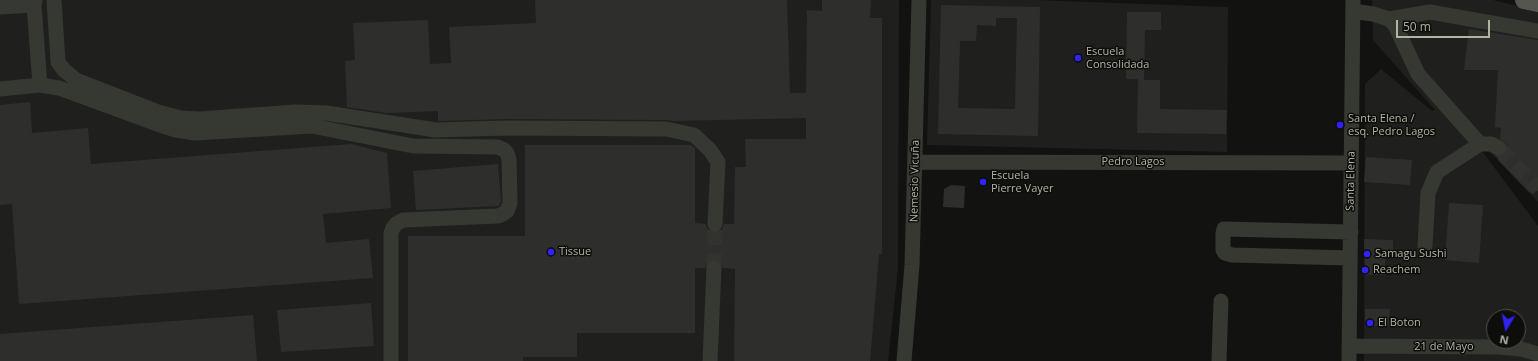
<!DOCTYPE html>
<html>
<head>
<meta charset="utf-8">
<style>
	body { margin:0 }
	#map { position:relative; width:1538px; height:361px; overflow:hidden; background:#121311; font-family:"Open Sans",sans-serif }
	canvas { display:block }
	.north { position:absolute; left:1486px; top:309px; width:40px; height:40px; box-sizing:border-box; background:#0d0e0c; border:1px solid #4f5048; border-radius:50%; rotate:190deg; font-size:11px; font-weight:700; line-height:16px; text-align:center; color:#b2b4a2 }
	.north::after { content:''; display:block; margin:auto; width:14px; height:18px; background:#2f23f9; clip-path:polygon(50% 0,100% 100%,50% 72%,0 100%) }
	.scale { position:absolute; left:1396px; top:20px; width:94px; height:18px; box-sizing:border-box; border:2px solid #b2b4a2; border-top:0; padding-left:5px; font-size:12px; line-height:14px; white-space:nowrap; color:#b2b4a2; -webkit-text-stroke:3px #0d0e0c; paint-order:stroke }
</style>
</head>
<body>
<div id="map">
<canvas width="1538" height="361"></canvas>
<div class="north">N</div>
<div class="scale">50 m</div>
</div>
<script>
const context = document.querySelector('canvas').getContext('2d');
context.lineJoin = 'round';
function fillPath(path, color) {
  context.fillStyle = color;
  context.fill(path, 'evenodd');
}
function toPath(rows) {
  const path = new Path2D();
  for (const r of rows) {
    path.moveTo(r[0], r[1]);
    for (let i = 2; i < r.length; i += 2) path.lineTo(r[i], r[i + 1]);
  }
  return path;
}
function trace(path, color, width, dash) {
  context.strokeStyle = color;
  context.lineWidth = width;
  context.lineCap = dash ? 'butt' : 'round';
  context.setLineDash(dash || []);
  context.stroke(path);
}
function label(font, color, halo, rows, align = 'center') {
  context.font = font + ' "Open Sans",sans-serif';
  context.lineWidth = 3;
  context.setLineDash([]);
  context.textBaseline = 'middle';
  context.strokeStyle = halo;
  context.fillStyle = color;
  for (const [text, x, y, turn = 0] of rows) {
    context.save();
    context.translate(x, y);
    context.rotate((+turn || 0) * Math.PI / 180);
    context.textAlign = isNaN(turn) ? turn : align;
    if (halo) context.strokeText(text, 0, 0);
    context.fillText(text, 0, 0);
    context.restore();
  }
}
fillPath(toPath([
	[0,0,899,0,898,268,888,361,0,361],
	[931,0,1033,0,1228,7,1227,152,927,145],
	[1372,0,1493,0,1538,11,1538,202,1489,151,1482,151,1538,226,1538,361,1364,361,1365,84,1381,69,1432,111,1435,110,1373,40],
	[1494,317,1518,317,1518,341,1494,341]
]), '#1f201d');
fillPath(toPath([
	[535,0,787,0,790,93,806,93,807,10,822,11,822,0,871,0,870,18,882,18,882,254,879,254,870,361,734,361,735,269,723,268,719,261,714,259,707,263,705,268,695,268,695,333,577,333,577,357,523,357,523,361,408,361,408,236,525,236,525,145,691,145,695,148,695,223,706,224,707,228,710,231,715,233,722,229,724,224,734,224,735,167,746,167,745,139,806,139,806,118,673,121,666,120,507,119,438,121,438,111,387,113,347,107,345,61,355,60,353,23,428,20,430,64,451,63,449,27,536,23],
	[941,5,1040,7,1038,136,938,134],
	[996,18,1017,18,1015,109,958,108,960,41,976,41,977,25,996,26],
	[1127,12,1161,12,1161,30,1145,30,1144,80,1160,80,1160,109,1227,110,1226,134,1137,133,1138,79,1126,79],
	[1469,29,1538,40,1538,191,1529,192,1498,160,1498,157,1504,156,1507,152,1508,148,1506,143,1500,139,1501,128,1495,127,1498,70,1464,70],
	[30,102,32,133,88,128,91,164,351,144,387,153,391,208,323,214,326,243,369,239,373,278,19,304,12,204,0,205,0,105],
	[1366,157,1412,160,1410,185,1364,182],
	[498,164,501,201,499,206,416,210,413,171],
	[951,185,965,186,964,208,943,207,944,189],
	[1449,203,1483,205,1479,263,1445,260],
	[1364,239,1393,240,1393,257,1385,257,1385,275,1365,275],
	[371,303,374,346,281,352,277,310],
	[1365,309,1390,309,1389,326,1372,326,1365,321],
	[253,315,257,361,0,361,0,334]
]), '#2e2f2c');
trace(toPath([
	[1499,148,1538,189],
	[714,268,715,224]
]), '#32332e', 15, [15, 8]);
trace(toPath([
	[54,0,58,62,64,70,76,80,158,112,181,118,199,119,296,112,326,113,436,130,507,128,666,129,694,135,710,150,718,162,715,224],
	[34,5,40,85],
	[0,7,34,5,35,0],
	[1353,11,1373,14,1389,19,1395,25,1418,74,1480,144,1491,144,1499,148],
	[1389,19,1430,12,1538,31],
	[0,89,40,85,59,88,160,125,176,130,195,133,312,126,413,146,498,147,504,150,507,153,509,159,510,203,507,211,503,214,498,216,403,220,396,224,393,228,391,233,391,361],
	[915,162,1351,163],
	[1425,246,1428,193,1437,172,1480,144],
	[1350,258,1232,255,1225,253,1223,250,1223,233,1224,229,1351,232],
	[1349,346,1498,347,1521,349,1538,354],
	[710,361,714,268],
	[904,361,912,265,919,0],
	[1219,361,1221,301],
	[1349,361,1353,0]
]), '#363832', 15);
trace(toPath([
	[1524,0,1538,3]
]), '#55574e', 18);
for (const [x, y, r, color] of [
	[1078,58,4,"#2f23f9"],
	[1340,125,4,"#2f23f9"],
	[983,182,4,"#2f23f9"],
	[551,252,4,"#2f23f9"],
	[1367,254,4,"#2f23f9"],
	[1365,270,4,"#2f23f9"],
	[1370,323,4,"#2f23f9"]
]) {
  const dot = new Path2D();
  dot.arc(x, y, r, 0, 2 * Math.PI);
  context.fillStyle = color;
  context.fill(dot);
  trace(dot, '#0d0e0c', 1.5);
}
label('11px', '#b2b4a2', '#0d0e0c', [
	["Escuela",1086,52],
	["Consolidada",1086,65],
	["Santa Elena /",1348,119],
	["esq. Pedro Lagos",1348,132],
	["Escuela",991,176],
	["Pierre Vayer",991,189],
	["Tissue",559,252],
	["Samagu Sushi",1375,254],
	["Reachem",1373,270],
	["El Boton",1378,323]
], 'left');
label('11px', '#b2b4a2', '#0d0e0c', [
	["Pedro Lagos",1133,162],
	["Nemesio Vicuña",915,181,-89],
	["Santa Elena",1351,181,-89],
	["21 de Mayo",1444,347]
]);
</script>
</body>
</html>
